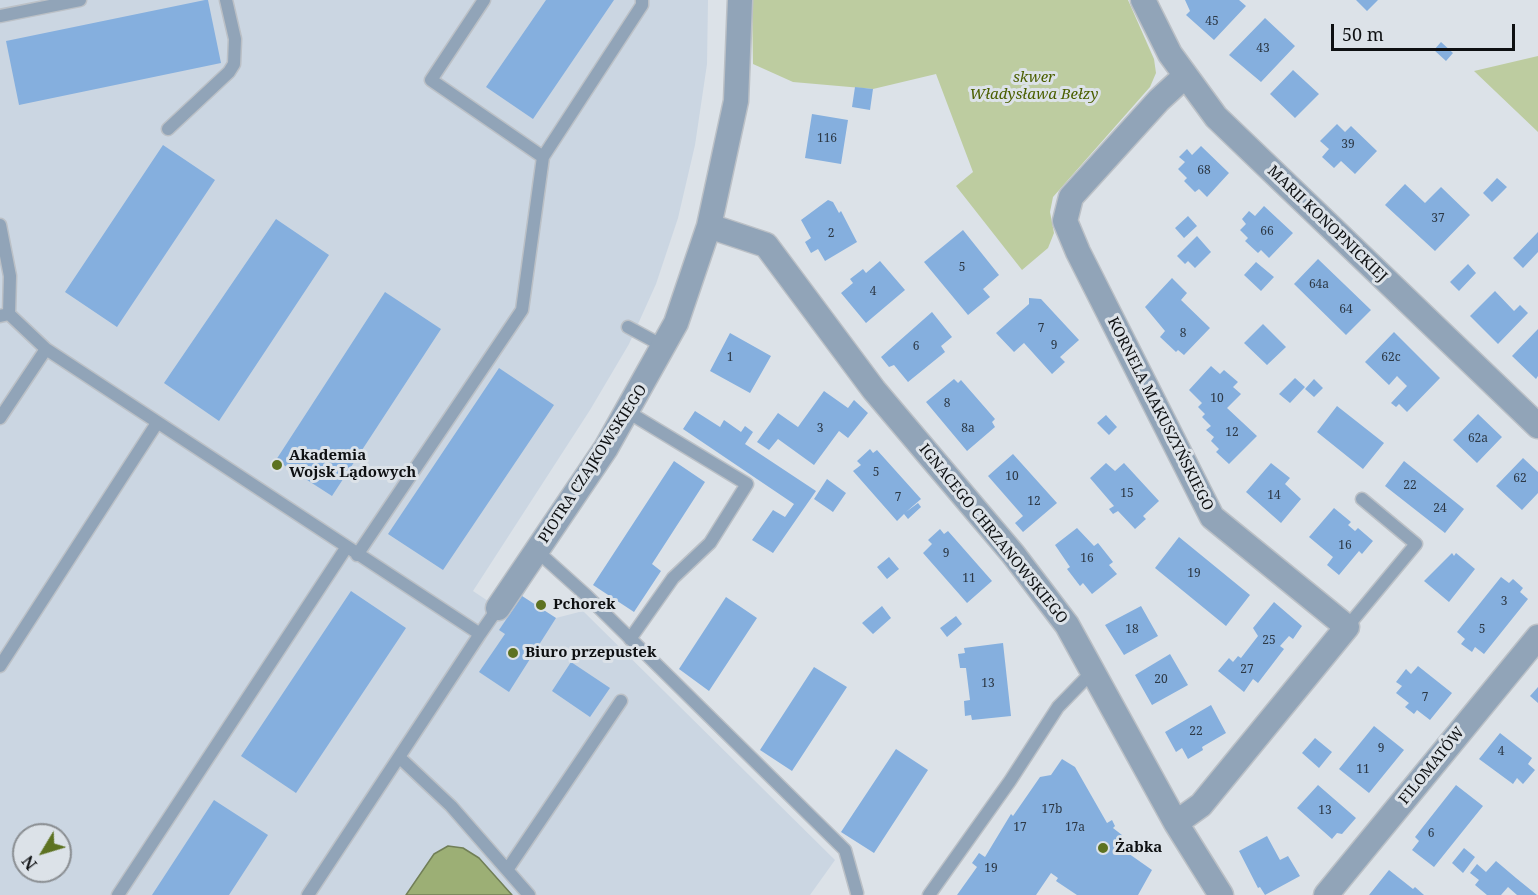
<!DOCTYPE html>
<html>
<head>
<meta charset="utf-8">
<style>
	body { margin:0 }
	#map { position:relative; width:1538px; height:895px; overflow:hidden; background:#dce2e8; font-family:"Noto Serif",serif }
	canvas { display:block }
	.north { position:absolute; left:12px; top:823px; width:60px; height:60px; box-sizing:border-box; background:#dce2e8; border:2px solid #8a8e92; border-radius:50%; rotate:232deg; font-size:16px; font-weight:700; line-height:24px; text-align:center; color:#0e1012 }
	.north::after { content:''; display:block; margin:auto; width:21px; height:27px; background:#5d7221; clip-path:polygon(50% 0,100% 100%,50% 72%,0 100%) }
	.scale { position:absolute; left:1331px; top:24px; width:184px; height:27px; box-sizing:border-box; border:3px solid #0e1012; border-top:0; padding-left:8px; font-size:18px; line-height:21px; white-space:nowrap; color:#0e1012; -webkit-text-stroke:4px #dce2e8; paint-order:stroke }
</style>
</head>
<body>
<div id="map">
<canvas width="1538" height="895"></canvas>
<div class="north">N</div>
<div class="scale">50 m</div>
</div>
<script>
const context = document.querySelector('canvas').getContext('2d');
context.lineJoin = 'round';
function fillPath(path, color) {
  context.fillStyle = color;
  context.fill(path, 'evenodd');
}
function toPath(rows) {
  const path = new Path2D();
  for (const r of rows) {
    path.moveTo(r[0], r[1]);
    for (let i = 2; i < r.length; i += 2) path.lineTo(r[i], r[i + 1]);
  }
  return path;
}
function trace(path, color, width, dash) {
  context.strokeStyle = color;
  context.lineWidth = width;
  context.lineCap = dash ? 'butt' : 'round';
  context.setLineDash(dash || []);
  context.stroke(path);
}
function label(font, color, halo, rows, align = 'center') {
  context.font = font + ' "Noto Serif",serif';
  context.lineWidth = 6;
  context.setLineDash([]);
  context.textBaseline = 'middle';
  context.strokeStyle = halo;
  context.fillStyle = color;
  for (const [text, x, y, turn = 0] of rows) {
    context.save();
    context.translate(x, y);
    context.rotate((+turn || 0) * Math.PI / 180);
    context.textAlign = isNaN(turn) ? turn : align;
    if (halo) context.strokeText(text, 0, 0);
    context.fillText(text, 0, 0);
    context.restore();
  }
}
fillPath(toPath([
	[0,0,708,0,707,64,695,145,678,218,656,284,629,344,590,410,473,591,509,615,522,596,556,618,583,611,835,860,810,895,0,895],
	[24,835,60,835,60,871,24,871]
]), '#cbd6e2');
fillPath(toPath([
	[752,0,1128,0,1154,59,1156,73,1150,87,1053,197,1050,212,1054,233,1048,248,1022,270,956,186,973,172,936,74,873,89,793,82,753,64],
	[1538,56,1538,132,1474,71]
]), '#bdcca0');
const water = toPath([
	[448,846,463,848,479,858,512,895,406,895,434,854,448,846]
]);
fillPath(water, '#9caf75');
trace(water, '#717f57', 1.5);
fillPath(toPath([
	[205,0,208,0,221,63,19,105,6,41],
	[546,0,614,0,533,119,486,87],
	[1185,0,1239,0,1246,6,1214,40,1186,15,1190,11],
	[1356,0,1378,0,1367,11],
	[1265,18,1295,46,1261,82,1229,55],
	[1441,42,1453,53,1446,61,1434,50],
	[1293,70,1319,94,1295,118,1270,94],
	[855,87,873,89,870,110,852,107],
	[812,114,848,120,841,164,805,158],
	[1337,124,1345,132,1351,126,1377,151,1355,174,1341,161,1334,168,1322,157,1329,149,1320,141],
	[163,145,215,180,117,327,65,292],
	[1201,146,1229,173,1207,197,1199,189,1195,192,1184,181,1187,178,1178,169,1185,162,1179,157,1187,149,1192,155],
	[1497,178,1507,187,1492,202,1483,193],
	[1405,184,1425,203,1441,187,1470,215,1435,251,1385,205],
	[828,200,833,202,839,213,841,211,857,242,825,261,818,249,811,253,805,242,811,238,801,220],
	[1264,206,1293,233,1269,258,1261,250,1258,253,1245,241,1248,238,1240,230,1246,224,1242,219,1249,211,1255,216],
	[1188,216,1197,226,1184,238,1175,228],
	[276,219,329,255,219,421,164,383],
	[963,230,999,275,983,289,990,297,968,315,924,262],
	[1538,232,1538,252,1523,268,1513,258],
	[1197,236,1211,252,1195,268,1188,261,1185,264,1177,256],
	[1318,259,1371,310,1346,335,1294,284],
	[880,261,905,290,866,323,841,293,853,283,850,279,863,269,866,273],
	[1256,262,1274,277,1261,291,1244,275],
	[1468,264,1476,273,1459,291,1450,282],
	[1172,278,1187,293,1181,300,1210,328,1184,355,1178,350,1176,352,1160,337,1165,331,1145,307],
	[1495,291,1514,311,1520,305,1528,313,1498,344,1470,316],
	[385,292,441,329,332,496,276,460],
	[1029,298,1041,299,1079,340,1060,357,1065,362,1052,374,1024,343,1014,352,996,333,1029,304],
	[932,312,952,337,941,346,945,352,908,382,894,365,889,367,881,357],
	[1263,324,1286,347,1267,365,1244,343],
	[1538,329,1538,376,1536,379,1512,356],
	[1394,332,1440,378,1407,412,1399,404,1396,407,1391,403,1407,386,1397,376,1389,385,1365,362],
	[730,333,771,356,750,393,710,371],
	[1211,366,1220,374,1224,370,1238,382,1233,387,1241,394,1227,408,1257,436,1229,464,1216,452,1219,449,1211,441,1214,437,1206,430,1211,426,1202,417,1205,414,1198,407,1202,403,1189,390],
	[499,368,554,405,443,570,388,534],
	[1295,378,1305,387,1290,403,1279,394],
	[954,379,958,383,961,380,995,419,992,422,995,427,967,451,926,402],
	[1314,379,1323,388,1314,397,1305,389],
	[824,391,848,408,854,400,868,413,848,438,839,431,814,465,778,439,769,450,757,442,778,413,798,427],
	[1337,406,1384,443,1363,469,1317,432],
	[695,411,720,427,724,420,741,432,745,426,753,432,745,444,816,491,773,553,752,540,773,510,785,517,794,504,683,429],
	[1478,414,1502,437,1477,463,1453,440],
	[1106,415,1117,427,1109,435,1097,423],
	[870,449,873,453,877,450,921,499,906,512,918,503,921,507,908,519,904,514,897,521,853,471,861,465,857,461],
	[1013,454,1057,503,1023,532,1015,523,1023,516,988,476],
	[1523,458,1538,472,1538,493,1522,510,1496,486],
	[674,461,705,482,652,564,661,571,634,612,593,585],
	[1404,461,1464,509,1445,533,1385,486],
	[1106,463,1115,471,1124,463,1159,501,1143,516,1146,519,1135,529,1118,511,1113,514,1109,509,1114,506,1090,478],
	[1271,463,1290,478,1285,484,1301,499,1281,523,1246,492],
	[827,479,846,493,833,512,814,499],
	[1334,508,1351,522,1348,525,1355,531,1358,528,1373,541,1362,554,1359,551,1339,575,1327,565,1333,557,1309,537],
	[1077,528,1094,546,1098,543,1113,562,1109,565,1117,574,1092,594,1083,583,1080,586,1067,569,1070,567,1055,545],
	[940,529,944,534,948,531,992,581,967,603,923,553,932,544,928,540],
	[1179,537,1250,595,1226,626,1155,568],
	[1452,553,1454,556,1456,553,1475,569,1449,602,1424,581],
	[889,557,899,569,887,579,877,567],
	[1501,577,1509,583,1513,579,1523,588,1520,592,1528,599,1484,654,1475,647,1472,652,1461,644,1465,639,1457,632],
	[351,591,406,628,296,793,241,756],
	[522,596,556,618,509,692,479,672,505,634,499,630],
	[726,597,757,618,709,691,679,669],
	[1274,602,1302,626,1293,639,1289,636,1280,646,1284,649,1258,683,1253,679,1244,692,1218,671,1229,658,1233,662,1238,656,1241,658,1258,636,1253,628],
	[882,606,891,618,873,634,862,623],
	[1141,606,1158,636,1124,655,1105,625],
	[956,616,962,624,947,637,940,628],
	[1003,643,1011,716,972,720,971,715,965,716,964,701,970,700,966,668,960,668,958,654,965,653,964,648],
	[1170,654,1188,685,1152,705,1135,675],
	[571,662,610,688,590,717,552,691],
	[1418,666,1452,693,1430,720,1417,710,1414,714,1405,707,1409,703,1396,693,1402,686,1396,682,1406,669,1411,674],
	[814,667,847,687,792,771,760,750],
	[1538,687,1538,703,1530,696],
	[1211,705,1226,733,1202,747,1203,750,1188,759,1182,748,1176,752,1165,732],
	[1374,726,1404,750,1369,793,1339,769],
	[1500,733,1532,758,1528,764,1535,770,1523,784,1517,778,1513,784,1479,759],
	[1315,738,1332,752,1319,768,1302,753],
	[896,749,928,770,874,853,841,832],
	[1062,759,1075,767,1107,823,1112,820,1115,826,1113,828,1122,835,1115,844,1152,870,1138,895,1077,895,1056,881,1058,878,1051,873,1036,895,957,895,977,867,972,863,979,853,985,857,1011,814,1013,816,1040,777,1051,775],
	[1318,785,1356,818,1342,834,1337,833,1332,839,1297,808],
	[1456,785,1483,806,1434,867,1412,850,1419,841,1415,837],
	[214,800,268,835,229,895,152,895],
	[1267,836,1280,860,1288,856,1300,876,1265,895,1260,887,1258,888,1239,851],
	[1464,848,1475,857,1463,873,1452,863],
	[1496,861,1516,878,1537,895,1517,895,1508,887,1501,895,1487,895,1475,885,1479,880,1470,873,1477,864,1486,872],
	[1389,870,1413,889,1415,887,1424,895,1369,895]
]), '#85afde');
const service = toPath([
	[484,0,431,80,543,157],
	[0,16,80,0],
	[168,129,229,72,234,64,235,39,226,0],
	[0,225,10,276,9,314],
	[0,316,9,314,46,349,480,634,498,608],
	[628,327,665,347],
	[628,412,747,484,710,543,673,578,630,639],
	[0,418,46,349],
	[537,551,587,596,845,850,857,893],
	[357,555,522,310,543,157,642,5,642,0],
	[1347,627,1416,544,1362,499],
	[0,666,157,423],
	[399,757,451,806,529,895],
	[507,870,621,701],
	[118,895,346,548],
	[308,895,480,634],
	[929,895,1010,781,1058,707,1093,671]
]);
const minor = toPath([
	[1143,0,1170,54,1216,117,1538,426],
	[709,226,766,245,874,390,1013,554,1067,625,1176,823,1221,895],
	[498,608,606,448,676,323,709,226,736,101,740,0],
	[1176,823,1201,805,1347,627,1212,517,1078,252,1065,221,1071,197,1159,100,1184,77],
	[1326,895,1538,637]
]);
trace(service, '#bbc0c6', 15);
trace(minor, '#bbc0c6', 27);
trace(service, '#91a4b8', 12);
trace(minor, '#91a4b8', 24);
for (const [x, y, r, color] of [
	[277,465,6,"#5d7221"],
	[541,605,6,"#5d7221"],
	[513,653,6,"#5d7221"],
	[1103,848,6,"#5d7221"]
]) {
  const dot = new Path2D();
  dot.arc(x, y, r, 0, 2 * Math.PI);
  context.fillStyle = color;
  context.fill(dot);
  trace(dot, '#dce2e8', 2);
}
label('12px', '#2c3845', null, [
	["45",1212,22],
	["43",1263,49],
	["116",827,139],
	["39",1348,145],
	["68",1204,171],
	["37",1438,219],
	["66",1267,232],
	["2",831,234],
	["5",962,268],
	["64a",1319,285],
	["4",873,292],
	["64",1346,310],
	["7",1041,329],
	["8",1183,334],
	["9",1054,346],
	["6",916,347],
	["1",730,358],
	["62c",1391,358],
	["10",1217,399],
	["8",947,404],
	["3",820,429],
	["8a",968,429],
	["12",1232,433],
	["62a",1478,439],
	["5",876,473],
	["10",1012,477],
	["62",1520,479],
	["22",1410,486],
	["15",1127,494],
	["14",1274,496],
	["7",898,498],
	["12",1034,502],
	["24",1440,509],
	["16",1345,546],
	["9",946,554],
	["16",1087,559],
	["19",1194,574],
	["11",969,579],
	["3",1504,602],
	["18",1132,630],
	["5",1482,630],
	["25",1269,641],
	["27",1247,670],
	["20",1161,680],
	["13",988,684],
	["7",1425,698],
	["22",1196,732],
	["9",1381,749],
	["4",1501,752],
	["11",1363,770],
	["17b",1052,810],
	["13",1325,811],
	["17",1020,828],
	["17a",1075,828],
	["6",1431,834],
	["19",991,869]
]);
label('italic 15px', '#4b5f00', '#dce2e8', [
	["skwer",1034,78],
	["Władysława Bełzy",1034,95]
]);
label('15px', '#0e1012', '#dce2e8', [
	["MARII KONOPNICKIEJ",1327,224,44],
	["KORNELA MAKUSZYŃSKIEGO",1160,414,63],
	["PIOTRA CZAJKOWSKIEGO",593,464,-57],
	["IGNACEGO CHRZANOWSKIEGO",993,534,51],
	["FILOMATÓW",1432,766,-51]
]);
label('bold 15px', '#0e1012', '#dce2e8', [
	["Akademia",289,456],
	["Wojsk Lądowych",289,473],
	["Pchorek",553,605],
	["Biuro przepustek",525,653],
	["Żabka",1115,848]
], 'left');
</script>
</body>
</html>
